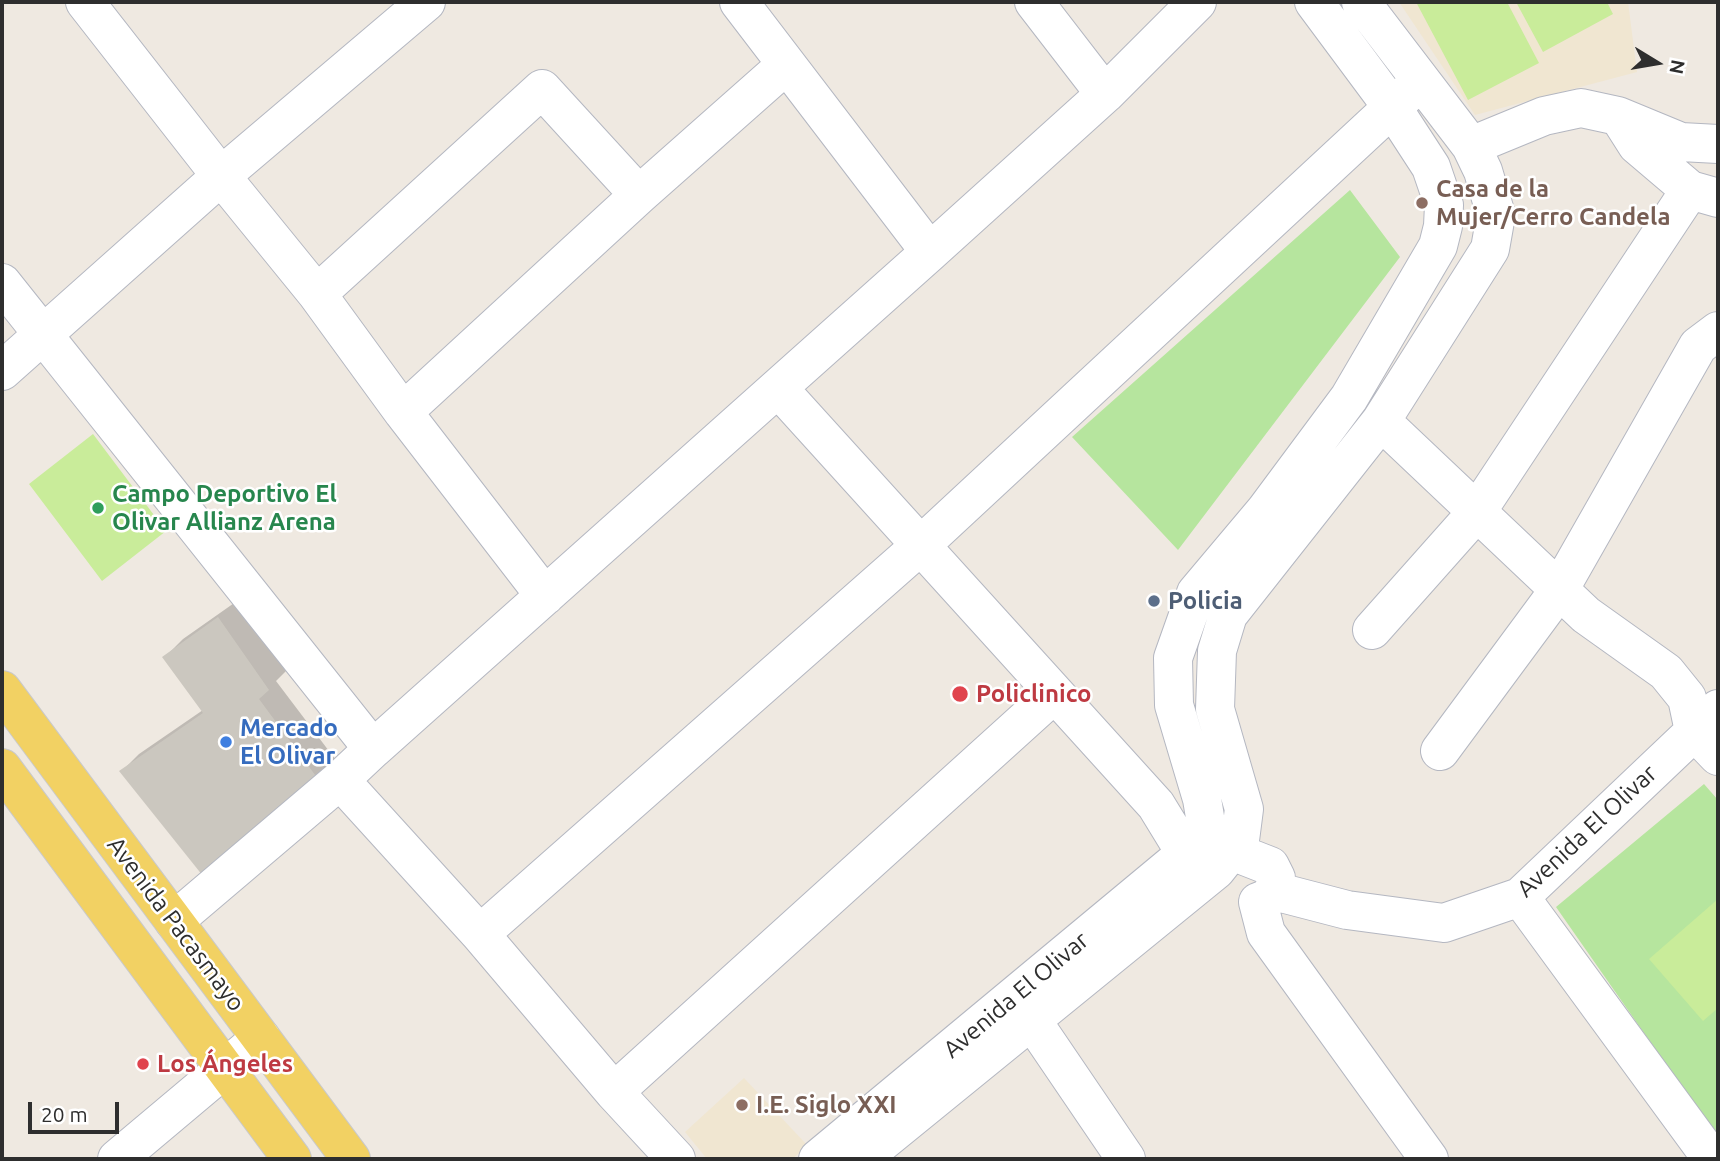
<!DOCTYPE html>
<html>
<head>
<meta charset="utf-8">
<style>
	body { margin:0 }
	#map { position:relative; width:1720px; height:1161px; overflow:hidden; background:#efe9e1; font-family:Ubuntu,sans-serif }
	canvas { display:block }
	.frame { position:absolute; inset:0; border:4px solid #2e2e2e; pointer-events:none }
	.north { position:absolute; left:1622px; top:28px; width:70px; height:70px; -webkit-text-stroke:5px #fff; paint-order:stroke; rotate:101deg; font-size:19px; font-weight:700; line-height:28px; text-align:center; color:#2e2e2e }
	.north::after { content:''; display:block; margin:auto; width:24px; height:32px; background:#2e2e2e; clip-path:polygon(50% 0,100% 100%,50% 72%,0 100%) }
	.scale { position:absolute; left:28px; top:1102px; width:91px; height:32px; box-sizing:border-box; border:4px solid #2e2e2e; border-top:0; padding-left:9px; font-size:21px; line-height:24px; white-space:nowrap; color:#2e2e2e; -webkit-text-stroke:5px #fff; paint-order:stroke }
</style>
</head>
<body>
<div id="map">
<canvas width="1720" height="1161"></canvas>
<div class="frame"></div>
<div class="north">N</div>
<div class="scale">20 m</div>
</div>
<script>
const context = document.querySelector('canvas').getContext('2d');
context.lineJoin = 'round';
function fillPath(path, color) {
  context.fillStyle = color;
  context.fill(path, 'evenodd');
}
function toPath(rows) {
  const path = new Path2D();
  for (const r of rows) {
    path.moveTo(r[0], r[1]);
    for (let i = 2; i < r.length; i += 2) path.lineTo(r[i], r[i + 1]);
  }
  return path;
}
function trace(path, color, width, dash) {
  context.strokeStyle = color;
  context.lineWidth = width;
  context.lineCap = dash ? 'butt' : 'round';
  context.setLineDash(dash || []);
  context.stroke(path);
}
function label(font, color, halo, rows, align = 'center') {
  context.font = font + ' Ubuntu,sans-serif';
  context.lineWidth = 5;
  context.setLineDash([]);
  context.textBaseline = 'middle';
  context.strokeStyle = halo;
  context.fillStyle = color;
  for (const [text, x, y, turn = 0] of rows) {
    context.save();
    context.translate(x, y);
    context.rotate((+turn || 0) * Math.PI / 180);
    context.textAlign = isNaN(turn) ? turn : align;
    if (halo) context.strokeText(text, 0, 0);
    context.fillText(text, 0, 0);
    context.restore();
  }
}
fillPath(toPath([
	[1399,2,1628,2,1637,72,1475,115],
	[744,1078,808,1146,792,1159,707,1159,685,1132]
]), '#f0e6d1');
fillPath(toPath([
	[1350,190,1400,257,1178,550,1072,437],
	[1704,784,1718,800,1718,1139,1556,907]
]), '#b6e59e');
fillPath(toPath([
	[1416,2,1507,2,1539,63,1468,100],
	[1516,2,1607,2,1613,14,1543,52],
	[93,434,166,531,102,581,29,484],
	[1718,899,1718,1008,1703,1021,1649,959]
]), '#c9ec9a');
fillPath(toPath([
	[237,601,286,671,276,681,335,759,317,777,121,772,139,754,203,710,165,657,183,639]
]), '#0003');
fillPath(toPath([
	[218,617,269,690,259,699,318,779,207,881,119,771,203,713,162,657]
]), '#cbc7bf');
const minor = toPath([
	[85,2,221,176,317,294,403,412,545,596],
	[739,2,930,252],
	[1034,2,1105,94],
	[1623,123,1637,145,1690,190,1718,198],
	[1471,146,1544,116,1581,108,1618,116,1681,142,1718,144],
	[2,283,373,749],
	[317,294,542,89,639,195],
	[2,371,221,176,426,2],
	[778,388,1156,805,1197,872],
	[403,412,639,195,786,65],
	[1381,421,1586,615,1666,672,1687,698,1694,731,1718,756],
	[1372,630,1476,513,1690,190],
	[1440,751,1559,590,1698,346,1718,331],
	[340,780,480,934,614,1092,676,1159],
	[1207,850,1224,848,1270,866,1276,878,1274,891,1270,897,1258,902],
	[1274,891,1347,910,1444,923,1520,897,1718,709],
	[1520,897,1712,1159],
	[1258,902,1266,933,1429,1159],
	[174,921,340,780,373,749,930,252,1105,94,1197,2],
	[480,934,920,546,1412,89],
	[1018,1000,1126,1159],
	[614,1092,1054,694],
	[117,1159,261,1038],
	[818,1159,1184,855,1206,823,1202,799,1174,705,1173,658,1196,593,1265,511,1349,398,1438,246,1443,226,1444,205,1431,167,1392,107,1314,2],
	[861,1159,1216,870,1240,840,1244,809,1215,709,1217,651,1228,615,1381,421,1490,249,1496,215,1483,171,1471,146,1361,2]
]);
const major = toPath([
	[2,690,351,1159],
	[2,768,292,1159]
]);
trace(minor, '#b4b7c1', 40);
trace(major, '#c9c9c9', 40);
trace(minor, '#fff', 38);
trace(major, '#f2d163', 38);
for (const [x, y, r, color] of [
	[1422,203,7,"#8d6e63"],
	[98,508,7,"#2e9e5b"],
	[1154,601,7,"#5c6f8a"],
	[960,694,9,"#e0444e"],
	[226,742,7,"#3f7fe0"],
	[143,1064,7,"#e0444e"],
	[742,1105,7,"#8d6e63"]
]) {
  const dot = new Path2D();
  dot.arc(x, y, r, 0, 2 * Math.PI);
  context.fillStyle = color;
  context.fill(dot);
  trace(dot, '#fff', 2.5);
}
label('bold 24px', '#785e54', '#fff', [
	["Casa de la",1436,189],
	["Mujer/Cerro Candela",1436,217],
	["I.E. Siglo XXI",756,1105]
], 'left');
label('bold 24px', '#27864d', '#fff', [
	["Campo Deportivo El",112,494],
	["Olivar Allianz Arena",112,522]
], 'left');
label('bold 24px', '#4e5e75', '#fff', [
	["Policia",1168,601]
], 'left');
label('bold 24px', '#be3a42', '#fff', [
	["Policlinico",976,694],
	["Los Ángeles",157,1064]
], 'left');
label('bold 24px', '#366cbe', '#fff', [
	["Mercado",240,728],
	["El Olivar",240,756]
], 'left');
label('24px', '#2e2e2e', '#fff', [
	["Avenida El Olivar",1587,831,-43],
	["Avenida Pacasmayo",176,924,53],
	["Avenida El Olivar",1016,995,-40]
]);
</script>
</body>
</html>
